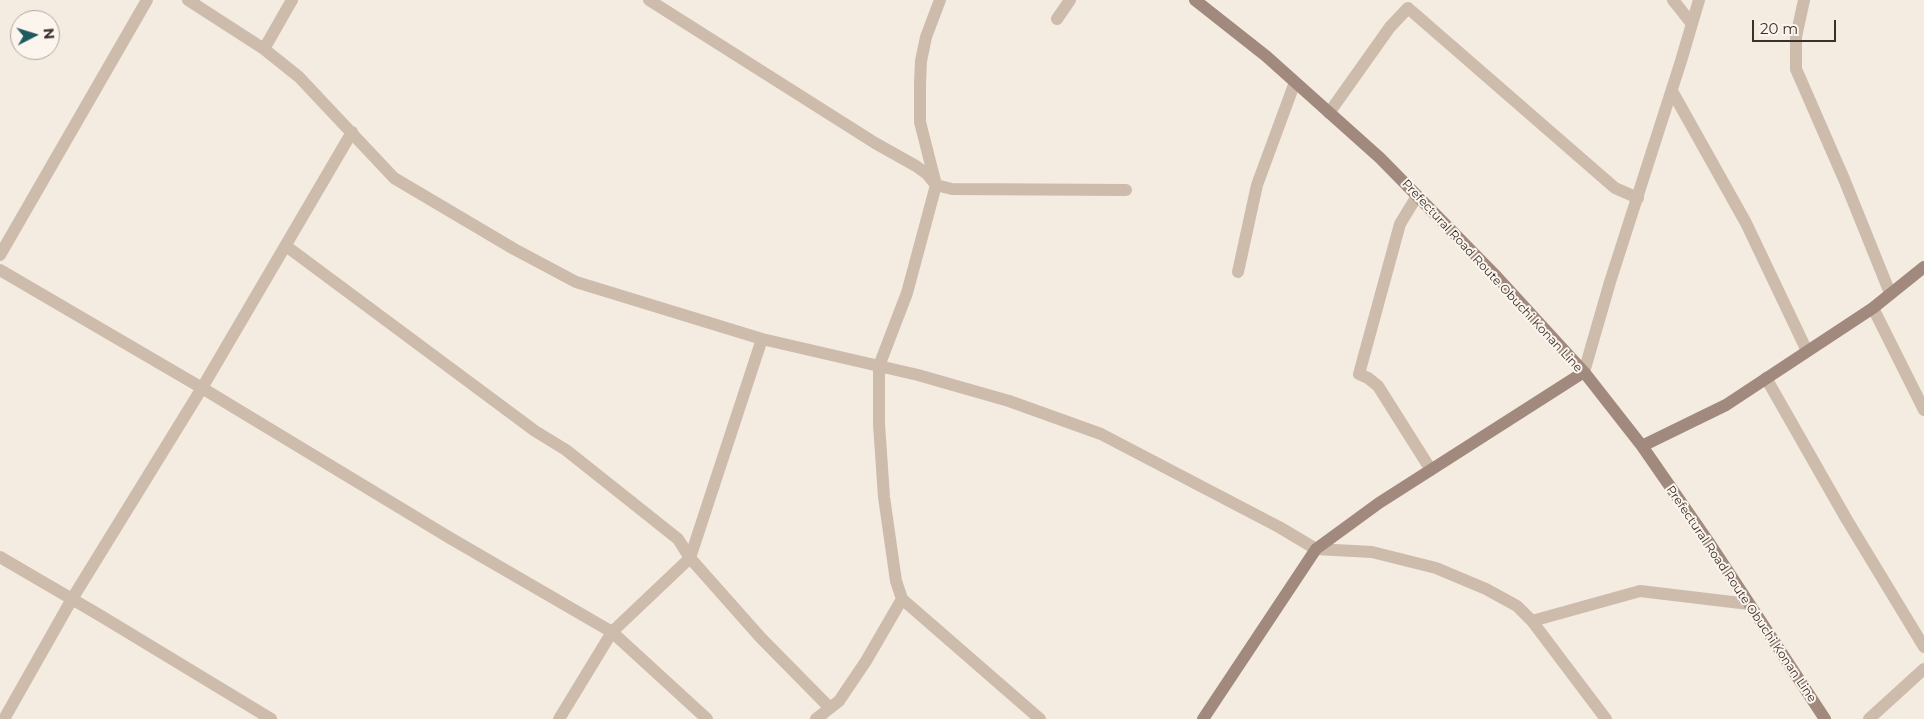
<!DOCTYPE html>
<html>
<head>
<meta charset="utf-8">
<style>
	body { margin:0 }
	#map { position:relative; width:1924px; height:719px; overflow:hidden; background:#f4ebe1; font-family:Montserrat,sans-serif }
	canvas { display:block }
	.north { position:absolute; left:10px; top:10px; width:50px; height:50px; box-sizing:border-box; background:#fbf5ee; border:1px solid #aea6a0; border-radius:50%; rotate:85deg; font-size:14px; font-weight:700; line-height:20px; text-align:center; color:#3b302b }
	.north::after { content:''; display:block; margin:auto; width:18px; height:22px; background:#1f5a5e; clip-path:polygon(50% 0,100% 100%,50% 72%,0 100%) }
	.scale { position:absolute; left:1752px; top:20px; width:84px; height:22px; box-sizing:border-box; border:2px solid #3b302b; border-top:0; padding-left:6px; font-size:15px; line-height:18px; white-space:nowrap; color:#3b302b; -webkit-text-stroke:4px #fbf5ee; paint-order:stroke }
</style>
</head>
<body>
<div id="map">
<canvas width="1924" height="719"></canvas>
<div class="north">N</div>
<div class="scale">20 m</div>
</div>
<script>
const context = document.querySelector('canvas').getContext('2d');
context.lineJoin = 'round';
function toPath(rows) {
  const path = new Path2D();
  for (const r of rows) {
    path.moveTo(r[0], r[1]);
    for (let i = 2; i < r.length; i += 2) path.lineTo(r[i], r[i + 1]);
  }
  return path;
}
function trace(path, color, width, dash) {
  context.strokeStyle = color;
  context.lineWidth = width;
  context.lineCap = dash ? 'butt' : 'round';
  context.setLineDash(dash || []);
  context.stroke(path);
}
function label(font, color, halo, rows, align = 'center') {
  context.font = font + ' Montserrat,sans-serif';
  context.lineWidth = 4;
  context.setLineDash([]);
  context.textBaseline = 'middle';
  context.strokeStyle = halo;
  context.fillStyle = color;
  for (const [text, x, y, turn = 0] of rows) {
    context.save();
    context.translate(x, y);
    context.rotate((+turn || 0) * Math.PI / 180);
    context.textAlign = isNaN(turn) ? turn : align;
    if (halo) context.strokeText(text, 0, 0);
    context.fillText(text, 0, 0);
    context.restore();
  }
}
trace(toPath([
	[188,0,264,49,299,77,394,178,514,249,576,282,762,339,918,375,1009,401,1101,434,1279,527,1316,549,1372,552,1436,568,1486,589,1517,606,1532,621,1606,719],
	[649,0,875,143,916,166,927,174,936,185,952,189,1126,190],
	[940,0,926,37,921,61,920,84,920,122,936,185,907,293,879,366,879,424,884,497,896,581,902,599,1040,719],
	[1673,0,1692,24],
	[1804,0,1796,37,1796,69,1844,179,1890,293],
	[1057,19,1070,0],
	[264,49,292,0],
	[1672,91,1746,223,1807,351],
	[1329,113,1390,27,1408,8,1615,188,1638,198],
	[1417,196,1400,224,1359,374,1368,378,1378,386,1431,470],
	[286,246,535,431,566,450,678,539,690,558,761,638,830,708],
	[0,255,147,0],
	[0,270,202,388,450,538,612,632,707,719],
	[1238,272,1257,185,1295,82],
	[1873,308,1924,410],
	[1584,372,1610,282,1681,61,1699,0],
	[1766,378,1847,520,1924,647],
	[0,557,101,616,271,719],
	[1532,621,1640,591,1749,604],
	[4,719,72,599,202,388,352,132],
	[559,719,612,632,690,558,762,339],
	[816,719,839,701,866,661,902,599],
	[1869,719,1924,669]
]), '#cdbbac', 12);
trace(toPath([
	[1195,0,1266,56,1380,158,1496,276,1584,372,1642,446,1712,547,1825,719],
	[1642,446,1726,405,1873,308,1924,267],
	[1203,719,1316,549,1379,503,1584,372]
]), '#a18a7d', 12);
label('12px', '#3b302b', '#fbf5ee', [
	["Prefectural Road Route Obuchi Konan Line",1492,276,47],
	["Prefectural Road Route Obuchi Konan Line",1741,594,56]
]);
</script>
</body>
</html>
